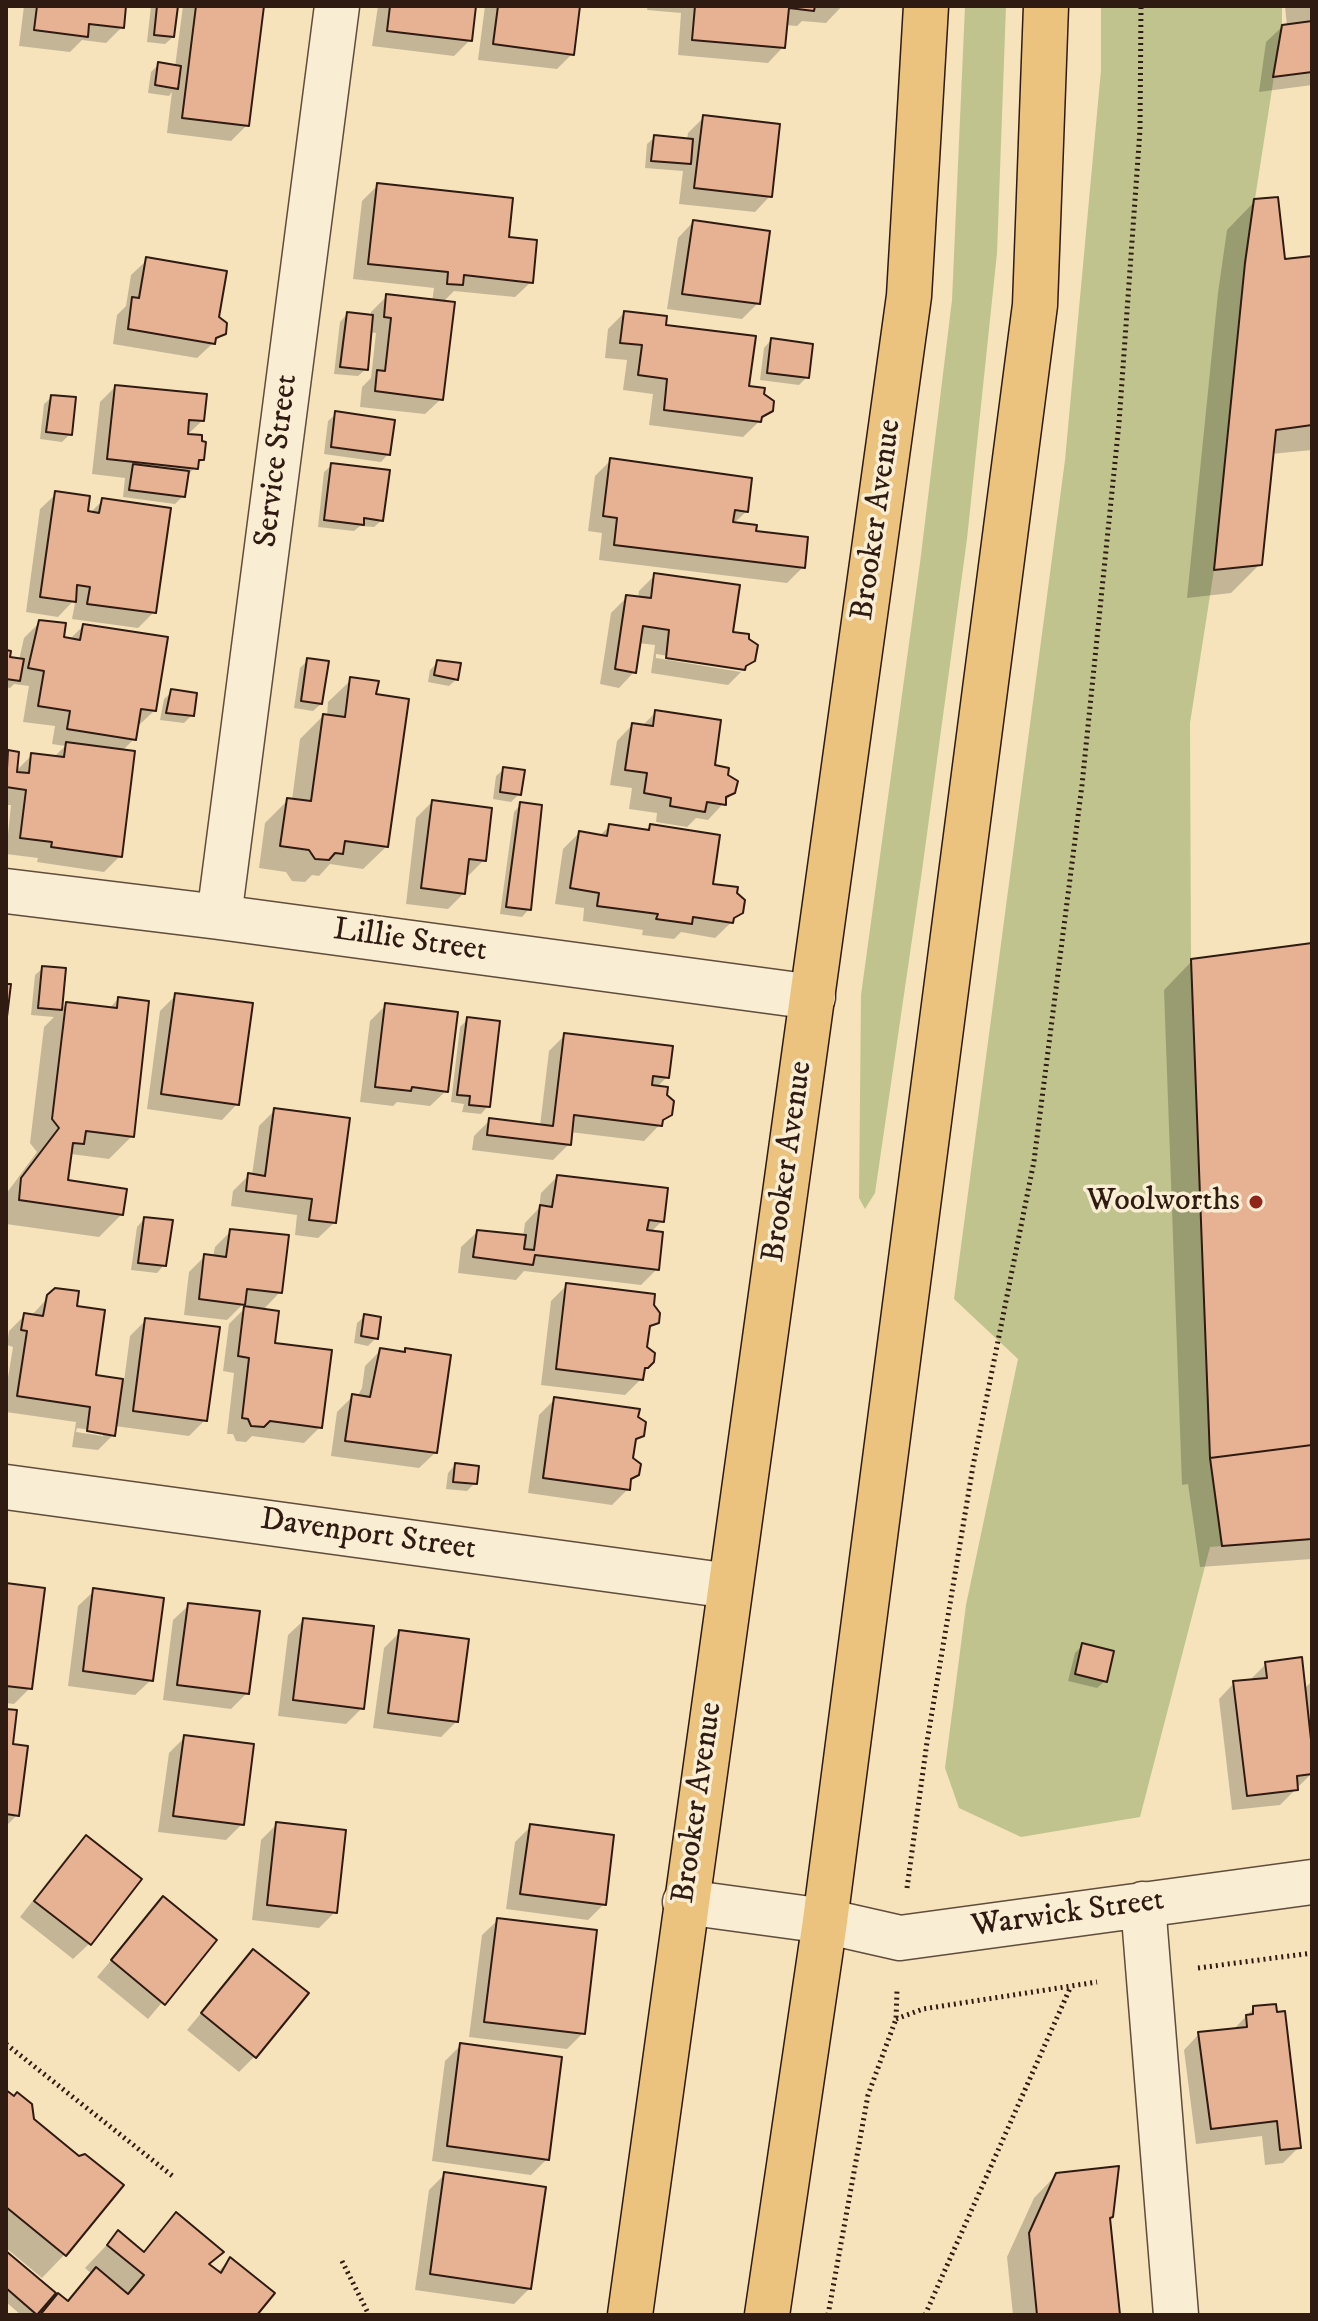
<!DOCTYPE html>
<html>
<head>
<meta charset="utf-8">
<style>
	body { margin:0 }
	#map { position:relative; width:1318px; height:2321px; overflow:hidden; background:#f6e3bc; font-family:"IM FELL DW Pica",serif }
	canvas { display:block }
	.frame { position:absolute; inset:0; border:8px solid #2f1b11; pointer-events:none }
</style>
</head>
<body>
<div id="map">
<canvas width="1318" height="2321"></canvas>
<div class="frame"></div>
</div>
<script>
const context = document.querySelector('canvas').getContext('2d');
context.lineJoin = 'round';
function fillPath(path, color) {
  context.fillStyle = color;
  context.fill(path, 'evenodd');
}
function toPath(rows) {
  const path = new Path2D();
  for (const r of rows) {
    path.moveTo(r[0], r[1]);
    for (let i = 2; i < r.length; i += 2) path.lineTo(r[i], r[i + 1]);
  }
  return path;
}
function trace(path, color, width, dash) {
  context.strokeStyle = color;
  context.lineWidth = width;
  context.lineCap = dash ? 'butt' : 'round';
  context.setLineDash(dash || []);
  context.stroke(path);
}
function label(font, color, halo, rows, align = 'center') {
  context.font = font + ' "IM FELL DW Pica",serif';
  context.lineWidth = 7;
  context.setLineDash([]);
  context.textBaseline = 'middle';
  context.strokeStyle = halo;
  context.fillStyle = color;
  for (const [text, x, y, turn = 0] of rows) {
    context.save();
    context.translate(x, y);
    context.rotate((+turn || 0) * Math.PI / 180);
    context.textAlign = isNaN(turn) ? turn : align;
    if (halo) context.strokeText(text, 0, 0);
    context.fillText(text, 0, 0);
    context.restore();
  }
}
fillPath(toPath([
	[965,6,1006,6,997,253,967,539,921,878,875,1193,865,1209,859,1198,861,995,920,563,952,300],
	[1101,6,1282,6,1282,25,1245,263,1214,570,1190,723,1191,959,1210,1457,1222,1546,1210,1547,1140,1817,1021,1837,959,1808,945,1768,966,1605,1018,1359,954,1299,1065,460,1101,70]
]), '#c0c38e');
fillPath(toPath([
	[24,6,124,6,122,27,106,43,82,40,70,52,19,46],
	[151,6,176,6,173,37,165,44,147,42],
	[183,6,262,6,247,125,231,141,167,133,172,92,169,96,148,93,151,72,159,64,175,67],
	[378,6,474,6,470,40,454,56,372,46],
	[485,6,578,6,572,54,557,69,478,60],
	[648,6,842,6,826,23,802,21,797,26,785,25,783,47,768,63,678,55,681,13,647,10],
	[1285,6,1312,6,1312,85,1259,92,1266,42,1283,26,1287,26],
	[704,117,770,196,755,212,679,204,683,171,645,168,647,144,655,137,687,140,688,133],
	[378,185,506,239,531,282,515,297,454,291,442,303,441,399,425,414,360,407,362,387,371,378,376,333,370,332,366,369,358,376,334,374,340,322,347,314,371,316,371,312,387,296,432,302,434,288,353,279,362,201],
	[1255,201,1283,261,1312,258,1312,450,1271,454,1260,564,1231,593,1187,598,1218,293,1227,230],
	[693,222,758,303,742,319,667,309,678,238],
	[147,260,217,317,224,333,197,358,113,344,117,315,126,306,131,275],
	[624,313,664,327,747,388,762,395,771,410,743,437,649,425,653,394,623,390,627,360,605,358,608,329],
	[771,340,807,377,799,385,760,380,764,348],
	[115,387,202,421,187,435,202,460,185,478,183,496,175,504,123,497,125,478,92,474,100,402],
	[52,397,70,434,62,442,40,439,44,404],
	[336,414,388,454,381,462,324,454,328,421],
	[611,460,747,511,733,524,754,533,803,567,787,583,599,560,602,533,588,531,595,476],
	[332,465,382,520,374,527,360,526,354,531,318,527,324,472],
	[56,494,90,513,102,501,154,612,138,628,72,619,76,598,58,617,26,612,40,509],
	[655,575,730,633,753,660,742,671,742,668,656,654,656,658,741,672,728,685,651,673,655,645,638,643,634,672,619,688,600,684,611,613,627,597,638,599,639,591],
	[40,622,62,639,69,640,83,626,154,711,138,726,134,739,122,751,120,856,104,872,37,862,38,858,6,854,11,805,6,805,6,755,8,752,15,772,32,755,53,758,65,746,52,744,55,726,23,722,29,686,14,684,10,688,6,687,6,653,7,659,19,660,24,638],
	[308,660,321,704,313,711,294,708,300,668],
	[438,662,457,679,449,686,428,682,430,670],
	[351,680,386,847,363,869,330,864,319,876,312,875,305,882,292,881,286,872,259,868,265,823,288,800,292,800,300,739,323,716,327,717,328,702],
	[172,692,192,715,184,723,160,720,164,699],
	[656,712,713,767,734,792,708,820,696,818,687,827,656,822,657,813,629,809,632,788,610,785,617,741,632,725,642,726],
	[504,769,519,794,511,802,493,799,496,776],
	[432,802,484,860,468,876,465,875,464,893,448,909,406,904,416,818],
	[521,804,529,909,522,917,500,914,514,812],
	[610,826,645,832,651,826,742,912,715,938,681,932,674,939,642,935,643,930,583,921,584,908,555,904,563,849,579,833,599,836],
	[1312,945,1312,1559,1200,1567,1188,1484,1182,1485,1164,990,1192,961],
	[43,968,64,970,60,1011,66,1004,109,1009,118,999,132,1136,109,1159,71,1154,66,1181,122,1214,99,1237,6,1224,6,1194,37,1152,30,1143,44,1027,54,1017,31,1015,35,975],
	[176,995,237,1104,222,1120,147,1109,160,1011],
	[386,1005,446,1091,430,1106,397,1102,393,1106,360,1102,370,1021],
	[468,1019,488,1106,481,1114,462,1112,464,1104,451,1102,460,1027],
	[565,1035,667,1077,656,1088,670,1114,644,1141,570,1132,569,1144,553,1160,472,1150,474,1136,490,1120,540,1126,549,1051],
	[275,1110,334,1223,318,1238,295,1235,297,1215,231,1206,233,1191,249,1175,252,1175,259,1126],
	[557,1177,662,1221,650,1233,657,1269,641,1285,524,1271,516,1280,458,1273,461,1247,477,1232,523,1237,525,1223,539,1208,541,1193],
	[144,1219,164,1265,157,1273,131,1270,137,1227],
	[231,1231,280,1292,262,1311,272,1345,320,1427,304,1443,252,1436,246,1442,236,1441,233,1434,227,1434,234,1373,223,1371,229,1324,247,1306,242,1305,227,1320,184,1315,189,1272,205,1256,213,1257,215,1247],
	[567,1285,652,1305,657,1322,647,1331,645,1347,652,1361,642,1371,641,1379,625,1395,541,1385,551,1301],
	[55,1290,94,1376,124,1381,130,1336,146,1320,205,1420,189,1436,115,1426,113,1435,98,1450,72,1447,76,1422,6,1412,6,1390,13,1347,7,1345,9,1331,25,1315,31,1316],
	[77,1428,103,1432,103,1436,76,1432],
	[365,1316,376,1338,368,1346,354,1343,357,1323],
	[381,1350,403,1354,406,1351,435,1453,419,1468,331,1456,337,1412,353,1396,357,1397,362,1388,365,1366],
	[555,1399,636,1418,642,1435,633,1444,631,1459,637,1474,629,1481,628,1489,612,1505,528,1493,539,1415],
	[455,1465,475,1483,467,1491,446,1489,448,1473],
	[6,1585,30,1688,14,1704,6,1703],
	[94,1591,151,1680,135,1695,68,1686,78,1606],
	[189,1605,247,1693,231,1709,163,1700,173,1620],
	[304,1620,362,1708,346,1724,278,1716,288,1635],
	[400,1632,457,1721,441,1737,373,1728,384,1648],
	[1083,1645,1105,1681,1097,1688,1068,1681,1075,1653],
	[1266,1664,1303,1690,1312,1681,1312,1791,1310,1775,1280,1805,1232,1810,1219,1699,1234,1683,1250,1680],
	[6,1711,17,1815,6,1826],
	[185,1737,242,1824,226,1840,158,1832,169,1753],
	[277,1824,335,1912,319,1928,252,1920,261,1840],
	[530,1827,604,1904,588,1920,506,1909,515,1842],
	[86,1837,139,1879,89,1944,73,1959,20,1917,70,1853],
	[163,1899,215,1940,148,2019,97,1977],
	[498,1920,583,2033,567,2049,469,2037,482,1935],
	[253,1951,255,2056,239,2072,187,2030],
	[1254,2008,1299,2147,1283,2163,1265,2165,1262,2136,1196,2144,1184,2050,1199,2034,1233,2030],
	[461,2045,547,2159,531,2175,432,2161,445,2061],
	[6,2092,33,2120,78,2158,121,2186,64,2255,42,2278,6,2248],
	[445,2174,530,2288,514,2304,415,2290,429,2190],
	[1057,2174,1118,2315,1013,2315,1007,2257,1034,2198],
	[176,2215,208,2265,217,2273,230,2259,255,2315,21,2315,6,2302,6,2254,41,2313,58,2295,66,2302,92,2274,85,2268,118,2233,142,2253]
]), '#0003');
const building = toPath([
	[37,6,126,6,124,28,89,24,88,37,34,30,37,6],
	[157,6,178,6,174,37,154,35,157,6],
	[196,6,264,6,249,126,182,118,196,6],
	[390,6,476,6,472,41,387,31,390,6],
	[498,6,580,6,574,55,493,44,498,6],
	[695,6,815,6,814,11,789,8,785,48,692,40,695,6],
	[1312,21,1312,72,1273,77,1282,25,1312,21],
	[158,62,181,66,178,89,155,85,158,62],
	[703,115,780,124,772,197,694,188,703,115],
	[654,135,693,139,691,164,651,161,654,135],
	[377,183,513,198,509,237,537,240,533,283,464,275,463,285,447,284,448,272,368,264,377,183],
	[1278,197,1285,259,1312,256,1312,425,1276,430,1262,565,1214,570,1245,263,1254,199,1278,197],
	[693,220,770,231,760,304,682,294,693,220],
	[146,257,227,271,219,317,227,323,226,334,216,338,215,344,128,329,132,297,139,298,146,257],
	[386,294,455,302,443,400,375,391,377,370,385,371,391,318,384,317,386,294],
	[624,311,667,316,666,325,756,336,749,386,765,388,764,394,774,401,773,411,762,417,761,422,664,410,667,379,638,375,642,345,620,343,624,311],
	[347,312,373,315,368,370,340,367,347,312],
	[771,338,813,344,809,378,767,373,771,338],
	[115,385,207,394,204,421,189,420,188,434,202,435,202,441,206,442,204,460,199,460,198,469,107,459,115,385],
	[51,395,76,397,72,435,46,432,51,395],
	[335,411,395,420,390,455,331,447,335,411],
	[610,458,752,478,748,512,735,510,733,522,757,525,756,531,808,537,805,568,614,545,617,518,603,516,610,458],
	[331,463,390,470,383,521,364,518,364,525,324,520,331,463],
	[133,464,189,471,185,497,129,490,133,464],
	[55,491,90,496,88,511,99,513,102,498,171,508,156,613,87,604,90,587,77,585,76,602,40,597,55,491],
	[654,573,740,585,733,632,749,634,749,639,758,645,755,661,746,666,745,670,666,658,669,630,643,626,636,673,615,669,626,595,651,598,654,573],
	[39,620,66,623,64,637,80,640,83,624,168,637,156,711,141,709,136,740,67,729,70,711,38,706,44,671,28,668,39,620],
	[6,650,11,651,10,657,24,659,20,681,6,679,6,650],
	[307,658,329,661,322,704,301,701,307,658],
	[437,660,461,663,458,680,434,675,437,660],
	[350,677,379,681,376,694,409,699,388,847,345,841,343,854,335,853,329,860,315,859,309,850,280,846,287,798,311,801,323,714,345,717,350,677],
	[171,689,197,693,194,716,166,713,171,689],
	[655,710,721,720,715,765,729,768,728,775,738,781,735,793,726,797,726,805,707,802,705,812,670,806,671,798,644,793,647,773,625,770,632,723,653,726,655,710],
	[66,742,135,751,122,857,51,847,52,842,20,838,26,790,6,787,8,750,19,752,17,772,29,773,31,753,64,757,66,742],
	[503,767,525,770,521,795,500,792,503,767],
	[432,800,492,808,486,861,469,859,465,894,421,888,432,800],
	[520,802,542,805,531,910,506,907,520,802],
	[609,824,649,830,650,824,720,835,713,884,738,887,737,893,745,900,743,913,734,918,733,923,693,917,692,924,656,919,658,914,597,906,599,893,570,888,579,831,607,836,609,824],
	[1312,943,1312,1445,1210,1458,1191,959,1312,943],
	[42,966,66,968,62,1010,38,1008,42,966],
	[6,984,11,984,6,1025,6,984],
	[175,993,253,1003,239,1105,161,1094,175,993],
	[118,997,149,1001,134,1137,86,1131,84,1144,73,1143,68,1180,127,1189,123,1215,19,1200,21,1178,59,1128,52,1119,66,1002,117,1008,118,997],
	[385,1003,458,1012,448,1092,412,1087,411,1091,375,1087,385,1003],
	[467,1017,500,1021,490,1107,469,1105,470,1096,457,1095,467,1017],
	[564,1033,673,1046,669,1078,653,1076,652,1085,668,1087,667,1095,674,1101,672,1115,663,1120,662,1126,574,1115,571,1145,487,1135,489,1118,553,1126,564,1033],
	[274,1108,350,1118,336,1223,309,1220,312,1199,246,1191,248,1173,265,1176,274,1108],
	[557,1175,668,1188,664,1222,649,1220,647,1230,663,1232,659,1270,535,1255,533,1265,473,1257,477,1230,526,1235,524,1249,534,1250,540,1205,552,1207,557,1175],
	[144,1217,173,1220,166,1266,138,1263,144,1217],
	[230,1229,289,1235,282,1293,247,1289,245,1305,199,1299,204,1254,226,1257,230,1229],
	[566,1283,655,1294,654,1305,660,1313,659,1323,650,1326,647,1347,655,1353,654,1362,648,1368,645,1368,643,1380,556,1369,566,1283],
	[55,1288,79,1291,77,1306,105,1310,96,1375,123,1379,115,1436,87,1431,90,1407,17,1396,27,1331,21,1330,24,1313,43,1316,47,1295,55,1288],
	[244,1306,279,1311,275,1343,332,1350,322,1428,270,1421,264,1427,251,1426,248,1419,242,1418,249,1358,238,1356,244,1306],
	[364,1314,381,1317,378,1339,361,1336,364,1314],
	[145,1318,220,1327,207,1421,133,1411,145,1318],
	[380,1348,405,1352,405,1348,451,1355,437,1453,345,1441,352,1394,370,1397,380,1348],
	[554,1397,640,1409,638,1417,646,1422,644,1436,636,1439,633,1458,641,1464,639,1475,631,1479,630,1490,543,1478,554,1397],
	[1312,1445,1312,1539,1222,1546,1210,1458,1312,1445],
	[455,1463,479,1466,477,1484,453,1482,455,1463],
	[6,1583,45,1588,32,1689,6,1686,6,1583],
	[93,1588,164,1598,153,1681,83,1671,93,1588],
	[188,1603,260,1611,249,1694,177,1685,188,1603],
	[303,1618,374,1626,364,1709,293,1700,303,1618],
	[399,1630,469,1639,458,1722,388,1713,399,1630],
	[1082,1643,1114,1651,1107,1682,1075,1674,1082,1643],
	[1302,1657,1312,1749,1312,1774,1297,1776,1298,1790,1247,1796,1233,1681,1267,1678,1265,1662,1302,1657],
	[6,1709,17,1710,13,1744,28,1746,19,1816,6,1814,6,1709],
	[184,1735,254,1744,244,1825,173,1816,184,1735],
	[276,1822,346,1830,337,1913,267,1905,276,1822],
	[530,1824,614,1835,606,1905,520,1894,530,1824],
	[86,1835,142,1879,91,1945,34,1901,86,1835],
	[163,1896,217,1940,165,2005,111,1960,163,1896],
	[497,1918,597,1930,585,2034,484,2022,497,1918],
	[253,1949,309,1993,256,2058,201,2013,253,1949],
	[1276,2004,1277,2012,1285,2011,1301,2148,1280,2150,1277,2121,1211,2129,1198,2032,1247,2027,1246,2015,1253,2014,1253,2006,1276,2004],
	[460,2043,562,2057,549,2160,447,2146,460,2043],
	[6,2090,14,2096,17,2092,32,2104,34,2119,79,2156,85,2154,124,2185,66,2256,6,2207,6,2090],
	[1119,2166,1113,2217,1110,2218,1120,2315,1037,2315,1029,2233,1056,2173,1119,2166],
	[444,2172,546,2187,531,2289,430,2274,444,2172],
	[176,2212,224,2252,209,2264,221,2273,230,2257,275,2293,257,2315,40,2315,58,2293,68,2301,96,2267,128,2294,144,2275,107,2245,118,2230,144,2252,176,2212],
	[6,2251,56,2293,37,2315,6,2288,6,2251]
]);
fillPath(building, '#e7b194');
trace(building, '#2f1b11', 2);
const minor = toPath([
	[6,891,219,917,813,997],
	[219,917,337,6],
	[6,1487,730,1586],
	[685,1902,825,1921,900,1938,1312,1882],
	[1143,1904,1176,2315]
]);
const highway = toPath([
	[630,2315,909,296,926,6],
	[767,2315,825,1921,1035,305,1046,6]
]);
trace(minor, '#614d3c', 47);
trace(highway, '#2f1b11', 47);
trace(toPath([
	[907,1888,927,1742,973,1466,1034,1161,1082,785,1119,423,1140,130,1141,6],
	[1198,1968,1312,1953],
	[896,2019,923,2009,1097,1982],
	[6,2044,175,2178],
	[342,2261,369,2315],
	[828,2315,868,2095,896,2019,897,1990],
	[925,2315,1071,1986]
]), '#2f1b11', 5, [2, 4]);
trace(minor, '#f9edd3', 44);
trace(highway, '#ebc27e', 44);
for (const [x, y, r, color] of [
	[1256,1202,8,"#8f2418"]
]) {
  const dot = new Path2D();
  dot.arc(x, y, r, 0, 2 * Math.PI);
  context.fillStyle = color;
  context.fill(dot);
  trace(dot, '#f9edd3', 3);
}
label('32px', '#2f1b11', '#f9edd3', [
	["Service Street",278,461,-83],
	["Brooker Avenue",878,520,-82],
	["Lillie Street",410,942,8],
	["Brooker Avenue",789,1162,-82],
	["Davenport Street",368,1536,8],
	["Brooker Avenue",699,1803,-82],
	["Warwick Street",1068,1915,-8]
]);
label('32px', '#2f1b11', '#f9edd3', [
	["Woolworths",1240,1202]
], 'right');
</script>
</body>
</html>
